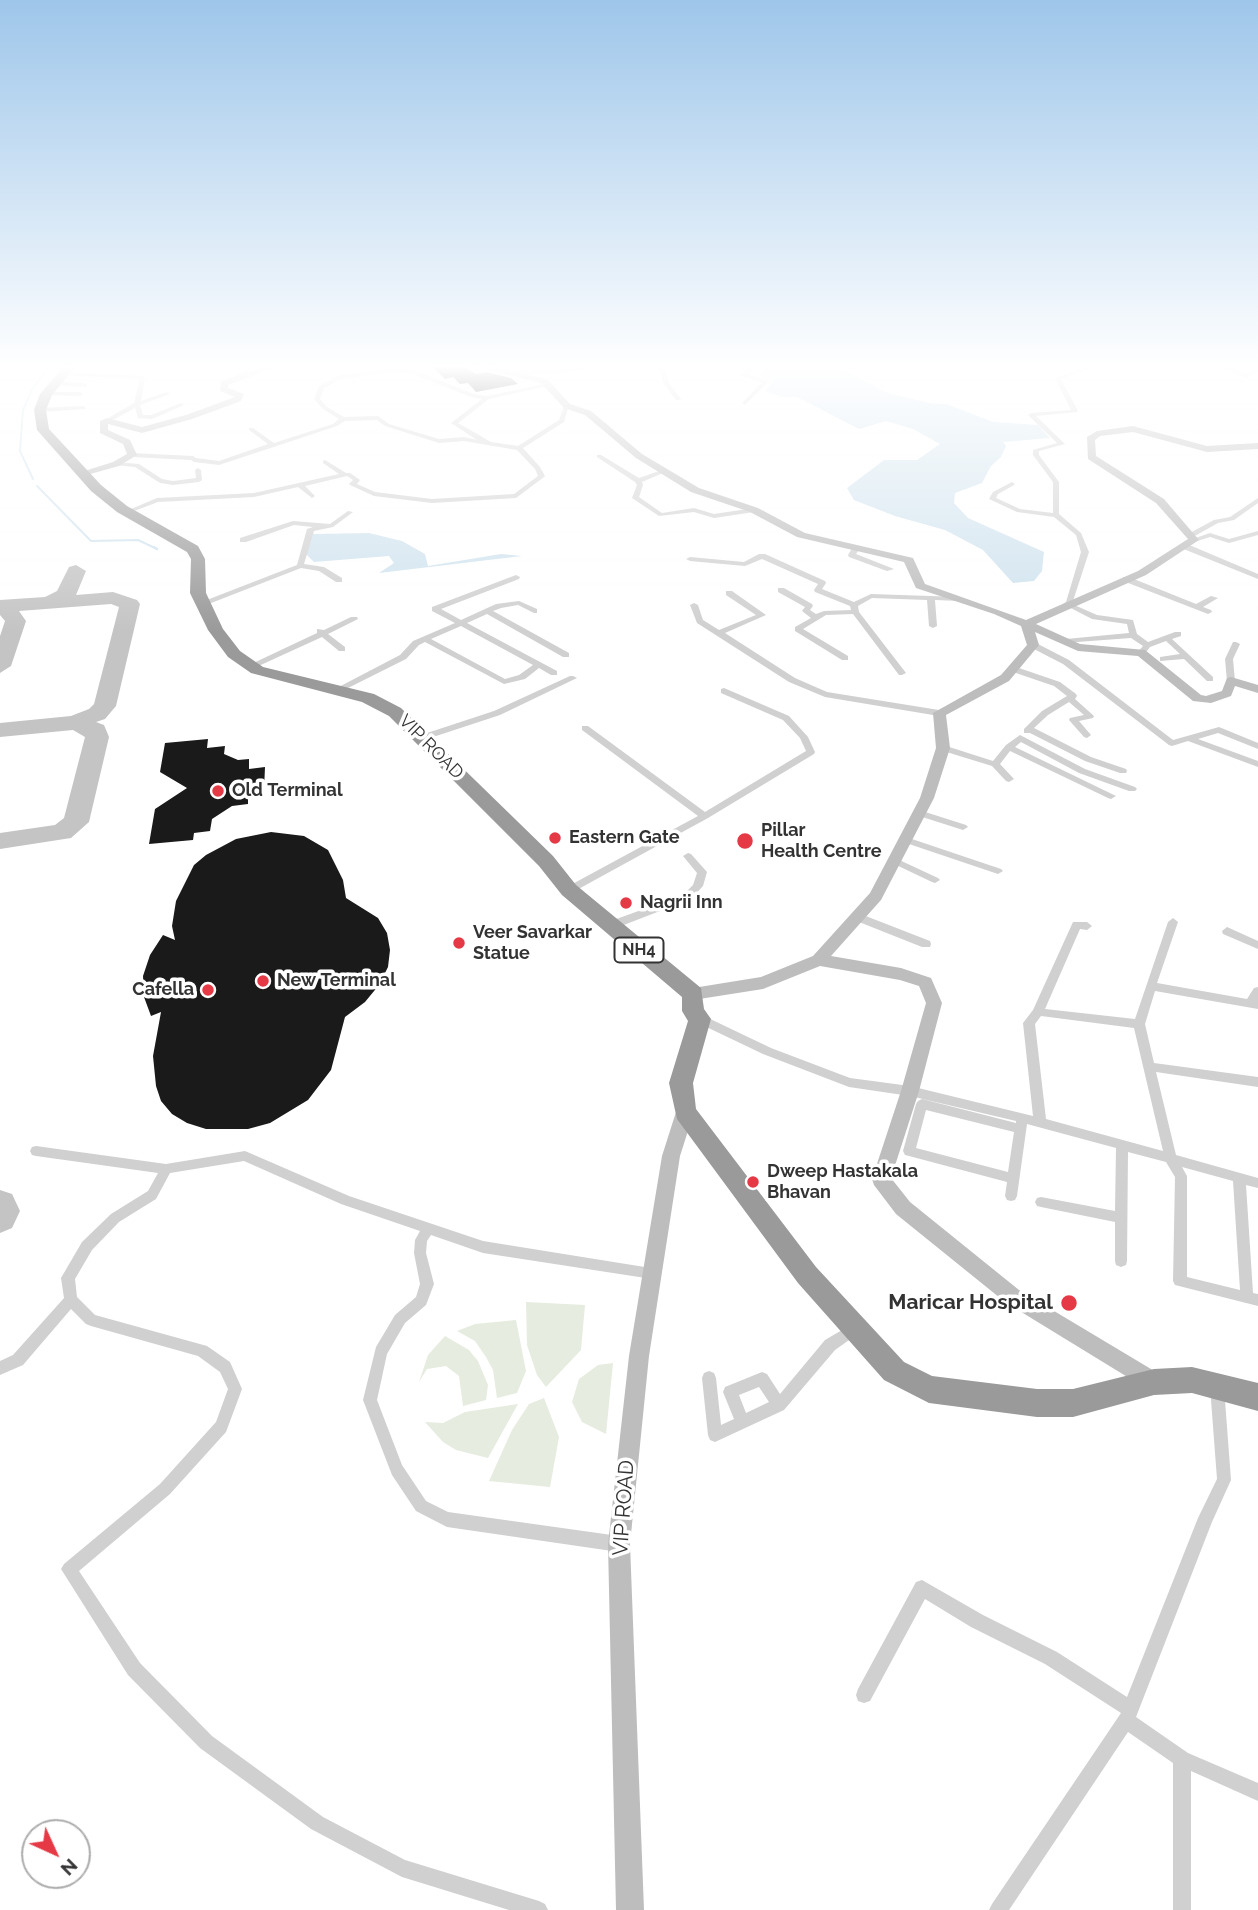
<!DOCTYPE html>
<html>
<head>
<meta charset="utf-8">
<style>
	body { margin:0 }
	#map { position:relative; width:1258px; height:1910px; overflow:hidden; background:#fff; font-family:Raleway,sans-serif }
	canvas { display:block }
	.north { position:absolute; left:21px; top:1819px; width:70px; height:70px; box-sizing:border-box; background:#fff; border:2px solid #adadad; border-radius:50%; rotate:135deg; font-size:19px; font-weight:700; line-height:28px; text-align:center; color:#333 }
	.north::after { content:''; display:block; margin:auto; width:24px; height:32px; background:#e63946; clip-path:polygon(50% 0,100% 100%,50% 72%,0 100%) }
</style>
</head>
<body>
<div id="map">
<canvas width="1258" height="1910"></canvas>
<div class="north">N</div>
</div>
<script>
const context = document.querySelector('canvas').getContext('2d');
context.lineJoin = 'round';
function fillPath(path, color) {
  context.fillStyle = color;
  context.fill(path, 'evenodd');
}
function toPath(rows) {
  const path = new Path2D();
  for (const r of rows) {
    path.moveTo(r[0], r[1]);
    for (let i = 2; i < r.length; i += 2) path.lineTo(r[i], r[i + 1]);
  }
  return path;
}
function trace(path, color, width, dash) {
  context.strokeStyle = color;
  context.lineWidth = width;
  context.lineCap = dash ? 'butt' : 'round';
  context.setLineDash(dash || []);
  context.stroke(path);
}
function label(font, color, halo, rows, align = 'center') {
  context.font = font + ' Raleway,sans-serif';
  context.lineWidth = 7;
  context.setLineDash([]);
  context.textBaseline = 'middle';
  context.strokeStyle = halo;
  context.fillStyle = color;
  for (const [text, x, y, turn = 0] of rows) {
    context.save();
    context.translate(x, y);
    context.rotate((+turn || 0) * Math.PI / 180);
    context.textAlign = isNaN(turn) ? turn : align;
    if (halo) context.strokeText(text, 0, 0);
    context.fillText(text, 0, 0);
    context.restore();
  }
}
fillPath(toPath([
	[526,1302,585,1305,581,1350,546,1387,537,1375,527,1345],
	[516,1320,526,1371,517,1393,497,1398,493,1370,486,1357,475,1341,457,1331,475,1324],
	[445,1336,469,1350,478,1361,488,1385,486,1400,463,1406,459,1376,446,1366,427,1369,419,1382,428,1355],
	[613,1363,606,1434,582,1422,572,1402,579,1379,598,1365],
	[544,1398,559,1437,550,1487,489,1481,512,1430,529,1404],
	[518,1404,488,1458,456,1450,443,1442,425,1422,443,1423,465,1412]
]), '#e6ecdf');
fillPath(toPath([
	[768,365,850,365,844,370,885,392,929,403,947,404,993,422,1038,425,1050,438,1003,442,1006,446,1001,457,991,466,982,483,955,493,954,503,968,518,1044,552,1042,571,1034,581,1013,583,983,550,945,530,895,516,854,500,847,488,884,460,917,460,940,444,913,429,886,421,859,429,797,397,782,397,765,391,773,382,761,375],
	[369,533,402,541,425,554,428,566,501,554,522,556,379,573,394,563,389,556,314,562,302,550,312,534]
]), '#cfe2ee');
trace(toPath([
	[33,479,20,451,23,410,33,388,50,365],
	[37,486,91,541,138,540,157,549]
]), '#cfe2ee', 2);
trace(toPath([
	[154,547,157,549]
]), '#cfe2ee', 2.5);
fillPath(toPath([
	[76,565,86,571,76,595,113,592,137,600,140,604,116,706,105,719,96,722,104,725,109,737,89,822,71,838,0,849,0,833,55,825,64,818,85,737,73,730,0,737,0,723,71,716,89,709,94,704,119,607,111,604,19,611,26,621,11,666,0,673,0,636,5,621,0,615,0,600,45,597,57,591,69,567,76,565],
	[0,1190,12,1194,20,1211,12,1228,0,1233,0,1190]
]), '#c4c4c4');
fillPath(toPath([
	[444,365,464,367,476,374,486,372,511,378,518,384,476,392,468,383,460,384,453,377,445,379,433,367],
	[208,739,207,748,225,746,224,754,238,760,249,759,249,769,265,767,264,790,248,792,248,804,232,806,212,819,210,831,194,833,193,840,149,844,155,809,187,788,160,772,165,743],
	[271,832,304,836,328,850,343,880,346,898,378,918,387,933,390,950,388,967,379,985,365,1002,345,1017,331,1070,308,1100,270,1123,248,1129,206,1129,187,1123,172,1114,161,1101,156,1086,153,1056,161,1012,151,1016,144,997,143,976,150,955,163,935,175,940,172,926,176,901,194,865,206,855,236,839]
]), '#1a1a1a');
fillPath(toPath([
	[248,365,254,365,239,379,235,379,235,377,248,365],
	[587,365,598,365,565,373,507,375,504,373,507,371,565,369,587,365],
	[659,365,665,365,669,383,681,399,680,400,676,400,663,383,659,365],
	[752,365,758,365,748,375,769,381,745,405,742,403,743,402,762,382,741,376,752,365],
	[1092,365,1100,365,1061,379,1078,411,1077,412,1036,416,1065,444,1039,451,1039,455,1059,482,1059,514,1081,533,1089,552,1072,604,1097,615,1133,620,1137,634,1148,642,1175,632,1181,632,1181,636,1172,639,1213,677,1213,681,1207,681,1184,659,1160,661,1160,657,1180,654,1166,641,1150,647,1144,655,1141,655,1137,653,1143,646,1131,638,1063,643,1062,641,1066,639,1129,633,1127,624,1092,619,1063,604,1066,602,1081,552,1076,535,1054,517,1017,512,989,499,993,492,1012,482,1015,484,1014,485,998,494,996,498,1020,509,1053,513,1053,482,1033,455,1033,450,1057,443,1028,415,1031,413,1071,410,1055,378,1092,365],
	[1217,365,1224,365,1246,374,1258,366,1258,371,1246,378,1217,365],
	[394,368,416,371,474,394,487,396,551,383,551,385,489,399,458,423,491,442,518,446,559,420,564,406,569,405,564,422,523,448,540,467,545,476,544,477,516,498,432,503,374,496,350,485,349,484,353,480,347,476,305,486,315,496,312,498,298,487,254,497,158,502,129,513,124,512,157,498,254,493,339,474,323,463,323,461,325,460,346,473,350,473,360,480,357,484,375,492,432,499,514,494,538,476,535,469,517,450,464,441,439,443,385,426,377,420,345,421,337,426,219,465,194,462,191,460,132,457,129,455,132,453,193,456,196,458,219,461,268,444,249,430,249,428,253,428,274,443,333,424,339,419,323,409,314,399,319,386,340,375,394,368],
	[394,372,413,374,471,397,482,399,451,423,477,440,464,437,439,439,389,424,378,416,344,417,327,407,320,399,324,388,341,379,394,372],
	[61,372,145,376,141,401,167,392,170,394,140,405,143,415,151,415,181,403,184,405,152,419,138,418,135,408,109,422,105,422,105,420,134,403,140,379,63,375,61,374,61,372],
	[53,382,85,383,88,385,85,387,51,385,51,383,53,382],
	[46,392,80,392,83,394,80,396,44,395,43,394,46,392],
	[83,406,86,408,85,409,40,412,37,410,40,408,83,406],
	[597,455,601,455,639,478,659,471,663,471,663,473,642,482,643,485,639,497,662,513,694,508,714,514,754,508,757,510,754,512,714,518,694,512,659,516,632,498,637,485,635,482,597,457,597,455],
	[116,462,139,464,162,479,173,481,196,478,195,470,198,468,201,470,202,480,199,482,173,485,160,483,135,467,114,465,114,463,116,462],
	[1258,498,1258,503,1234,520,1218,523,1193,537,1186,535,1214,520,1230,517,1258,498],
	[348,511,353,512,333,527,314,531,304,564,324,567,342,578,342,582,336,582,319,571,301,568,206,605,199,603,297,565,307,529,313,527,294,525,246,542,240,542,240,538,293,521,330,524,348,511],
	[1258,531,1258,535,1229,543,1210,537,1194,542,1190,540,1210,533,1229,539,1258,531],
	[1181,544,1187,544,1258,574,1258,579,1181,548,1181,544],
	[854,545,861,547,856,554,894,569,887,571,849,557,848,555,854,545],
	[759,554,765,554,825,581,826,583,822,589,854,602,871,594,960,597,964,599,960,601,935,600,937,626,933,628,929,626,927,600,872,598,858,606,859,612,906,673,902,675,899,675,853,614,826,615,803,629,848,656,848,660,842,660,795,631,795,627,811,618,802,611,805,607,778,592,778,588,784,588,812,604,813,606,810,610,816,614,824,611,851,610,850,606,815,592,814,590,818,584,762,559,745,566,690,561,686,559,690,557,744,562,759,554],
	[516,575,520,577,519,579,441,609,461,620,496,604,519,601,537,609,537,613,534,613,518,605,501,608,493,611,569,653,569,657,563,657,487,614,467,623,557,671,557,675,551,675,539,668,525,679,504,684,425,642,419,645,406,659,340,692,337,693,333,690,400,655,413,641,455,623,432,611,432,607,516,575],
	[461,626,533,665,519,675,505,679,431,639,461,626],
	[1123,577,1129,577,1196,604,1211,596,1218,598,1203,607,1211,610,1212,612,1208,614,1123,581,1123,577],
	[726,591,732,591,766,615,725,633,795,678,827,692,939,710,943,713,939,716,825,697,789,682,697,623,690,605,694,603,698,605,703,620,719,630,756,615,726,595,726,591],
	[351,617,357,617,358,619,328,634,345,647,345,651,339,651,322,637,252,669,246,669,245,667,317,633,317,629,324,630,351,617],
	[1233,642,1236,642,1240,644,1233,659,1235,681,1231,683,1227,681,1225,659,1233,642],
	[1030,643,1036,643,1069,660,1173,740,1219,727,1258,743,1258,749,1218,733,1198,739,1258,761,1258,767,1188,741,1172,746,1169,745,1063,664,1030,647,1030,643],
	[1010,667,1016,667,1060,682,1076,694,1077,696,1075,699,1094,716,1093,718,1079,721,1091,735,1087,738,1084,737,1069,720,1070,718,1084,715,1069,702,1048,715,1034,728,1091,757,1126,769,1127,771,1126,773,1120,773,1085,761,1030,733,1024,733,1024,729,1042,711,1067,696,1054,686,1010,671,1010,667],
	[570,676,573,676,577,678,500,715,424,740,421,741,417,738,418,736,494,711,570,676],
	[724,688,789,716,808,737,815,752,814,754,708,818,573,892,565,892,564,890,565,888,698,816,582,730,582,726,588,726,705,812,806,751,800,738,783,720,721,693,721,689,724,688],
	[1020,735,1085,769,1135,787,1137,789,1135,791,1129,791,1079,773,1021,742,1015,747,1116,796,1111,799,1108,798,1010,751,1000,764,1014,779,1009,782,1006,781,992,766,940,750,939,748,943,745,993,761,1006,745,1020,735],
	[919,810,966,825,968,827,963,830,916,815,914,813,916,811,919,810],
	[906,837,1001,869,1003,871,998,874,995,873,903,842,901,840,903,838,906,837],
	[688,853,691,854,707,872,703,886,691,899,616,928,608,928,607,925,608,922,683,895,693,885,697,873,683,856,688,853],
	[895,858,938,878,940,880,935,883,932,882,892,863,890,861,895,858],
	[858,913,930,941,931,944,930,947,922,947,854,920,853,917,858,913],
	[1173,918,1178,922,1157,983,1247,999,1254,988,1258,987,1258,1009,1155,991,1145,1024,1154,1063,1258,1077,1258,1087,1156,1072,1176,1155,1258,1178,1258,1188,1246,1185,1253,1293,1258,1294,1258,1306,1175,1285,1173,1281,1175,1177,1166,1162,1128,1152,1127,1261,1126,1265,1121,1267,1116,1265,1115,1261,1115,1222,1041,1207,1037,1206,1035,1202,1037,1198,1041,1197,1115,1211,1116,1148,1027,1124,1017,1196,1015,1200,1011,1201,1007,1200,1005,1196,1007,1182,909,1156,905,1155,903,1151,916,1104,918,1101,922,1099,1016,1123,1016,1121,910,1096,849,1087,763,1054,696,1022,694,1019,696,1016,700,1015,704,1016,771,1048,850,1078,910,1086,1033,1116,1023,1023,1033,1010,1073,922,1087,922,1092,926,1087,930,1080,929,1045,1009,1135,1019,1168,922,1173,918],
	[1041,1016,1134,1028,1163,1151,1046,1119,1035,1024,1041,1016],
	[926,1110,1014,1132,1008,1172,916,1148,926,1110],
	[1182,1167,1233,1181,1240,1290,1187,1277,1187,1176,1182,1167],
	[1227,927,1258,941,1258,949,1223,934,1222,931,1227,927],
	[36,1146,166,1164,245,1151,349,1196,483,1241,657,1269,659,1273,657,1277,652,1279,483,1253,431,1235,427,1241,426,1253,434,1284,426,1305,405,1323,387,1354,377,1400,402,1465,426,1501,448,1512,619,1536,624,1539,627,1544,624,1549,619,1552,447,1527,416,1511,392,1475,363,1400,376,1347,395,1315,416,1297,420,1284,414,1253,415,1240,420,1231,341,1204,244,1161,170,1173,156,1199,119,1222,92,1250,75,1279,77,1297,95,1315,207,1346,230,1362,242,1389,226,1432,170,1494,79,1571,140,1663,212,1736,323,1817,405,1860,539,1901,545,1904,548,1910,509,1910,402,1877,311,1829,200,1748,128,1675,61,1569,64,1564,160,1484,216,1422,228,1389,220,1372,198,1356,91,1326,86,1324,71,1309,23,1365,0,1375,0,1361,13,1355,64,1298,61,1278,82,1242,111,1214,148,1191,158,1173,36,1156,32,1155,30,1151,32,1147,36,1146],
	[854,1323,859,1325,861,1329,859,1333,835,1350,784,1410,715,1442,710,1440,708,1435,702,1378,704,1373,709,1371,714,1373,716,1378,721,1425,734,1419,723,1392,725,1387,762,1372,767,1374,780,1394,825,1340,854,1323],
	[759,1387,769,1402,746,1413,739,1395,759,1387],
	[1217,1380,1222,1382,1224,1387,1231,1480,1212,1522,1136,1717,1188,1753,1258,1783,1258,1801,1191,1771,1191,1910,1173,1910,1173,1763,1128,1732,1009,1910,989,1910,992,1904,1121,1713,1045,1664,971,1627,925,1599,870,1701,864,1703,858,1701,856,1695,858,1689,916,1582,922,1580,983,1615,1057,1652,1127,1697,1198,1518,1217,1479,1210,1387,1212,1382,1217,1380]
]), '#d0d0d0');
fillPath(toPath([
	[269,365,281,365,228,385,228,388,244,394,241,401,192,419,142,433,108,424,108,430,130,440,137,455,119,466,83,476,78,473,113,462,127,454,123,444,100,433,100,421,107,418,142,427,186,415,235,397,220,391,221,381,269,365],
	[468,365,483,365,547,379,570,404,591,411,642,454,699,488,758,508,805,533,913,558,925,584,1026,620,1138,571,1188,539,1156,503,1088,459,1087,437,1097,431,1133,426,1207,446,1258,443,1258,449,1207,452,1133,432,1100,436,1095,440,1096,456,1164,499,1199,540,1146,575,1036,624,1080,644,1145,650,1201,695,1206,696,1222,691,1227,678,1231,677,1258,685,1258,693,1235,686,1231,696,1211,703,1193,701,1138,656,1078,651,1035,632,1039,645,1009,681,946,715,950,748,934,798,881,900,831,956,901,968,931,978,942,1003,919,1091,891,1178,910,1202,1019,1290,1161,1375,1164,1382,1161,1389,1154,1392,1147,1389,1005,1302,896,1214,874,1185,872,1179,901,1091,926,1003,919,986,900,980,820,966,763,989,693,1000,687,998,685,994,687,990,693,988,761,977,813,956,870,893,920,798,936,748,933,713,1001,675,1027,645,1021,626,994,614,916,588,904,562,797,537,750,512,691,492,636,458,585,415,564,408,541,383,468,365],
	[685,1105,691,1107,694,1112,680,1156,649,1356,630,1544,644,1910,616,1910,608,1544,629,1356,662,1156,676,1112,679,1107,685,1105]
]), '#bdbdbd');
fillPath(toPath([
	[65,365,77,365,52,395,46,410,49,429,101,485,127,506,198,546,205,559,206,593,223,629,240,651,263,667,374,694,401,708,553,856,576,885,701,988,704,1009,711,1019,693,1083,696,1109,816,1267,904,1362,932,1376,1037,1389,1073,1389,1154,1369,1192,1367,1258,1383,1258,1411,1192,1393,1154,1395,1073,1417,1037,1417,929,1403,884,1380,798,1283,677,1119,669,1083,688,1021,682,1011,682,997,562,895,539,866,389,716,362,702,251,673,228,657,208,630,190,593,191,559,187,552,117,512,91,491,37,430,34,410,40,394,65,365]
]), '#9a9a9a');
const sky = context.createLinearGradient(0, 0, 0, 632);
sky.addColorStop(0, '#9ec6ea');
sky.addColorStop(0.58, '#fff');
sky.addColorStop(1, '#ffffff00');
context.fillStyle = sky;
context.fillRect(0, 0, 1258, 632);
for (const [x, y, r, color] of [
	[218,791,7,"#e63946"],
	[555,838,7,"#e63946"],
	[745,841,9,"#e63946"],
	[626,903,7,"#e63946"],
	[459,943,7,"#e63946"],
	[263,981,7,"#e63946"],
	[208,990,7,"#e63946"],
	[753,1182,7,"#e63946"],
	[1069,1303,9,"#e63946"]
]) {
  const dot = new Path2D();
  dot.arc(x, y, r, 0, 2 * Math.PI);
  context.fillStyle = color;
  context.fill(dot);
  trace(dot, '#fff', 2.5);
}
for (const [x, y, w] of [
	[639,950,49]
]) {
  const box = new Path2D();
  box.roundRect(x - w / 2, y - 12.5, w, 25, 5);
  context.fillStyle = '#fff';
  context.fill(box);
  trace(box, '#333', 2);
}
label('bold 16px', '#333', null, [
	["NH4",639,950]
]);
label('18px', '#333', '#fff', [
	["VIP ROAD",431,747,45]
]);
label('bold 18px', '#333', '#fff', [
	["Old Terminal",232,791],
	["Pillar",761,831],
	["Health Centre",761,852],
	["Eastern Gate",569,838],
	["Nagrii Inn",640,903],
	["Veer Savarkar",473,933],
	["Statue",473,954],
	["New Terminal",277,981],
	["Cafella",194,990,"right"],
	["Dweep Hastakala",767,1172],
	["Bhavan",767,1193]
], 'left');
label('bold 21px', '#333', '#fff', [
	["Maricar Hospital",1053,1303]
], 'right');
label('21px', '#333', '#fff', [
	["VIP ROAD",624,1508,-86]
]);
</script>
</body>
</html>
